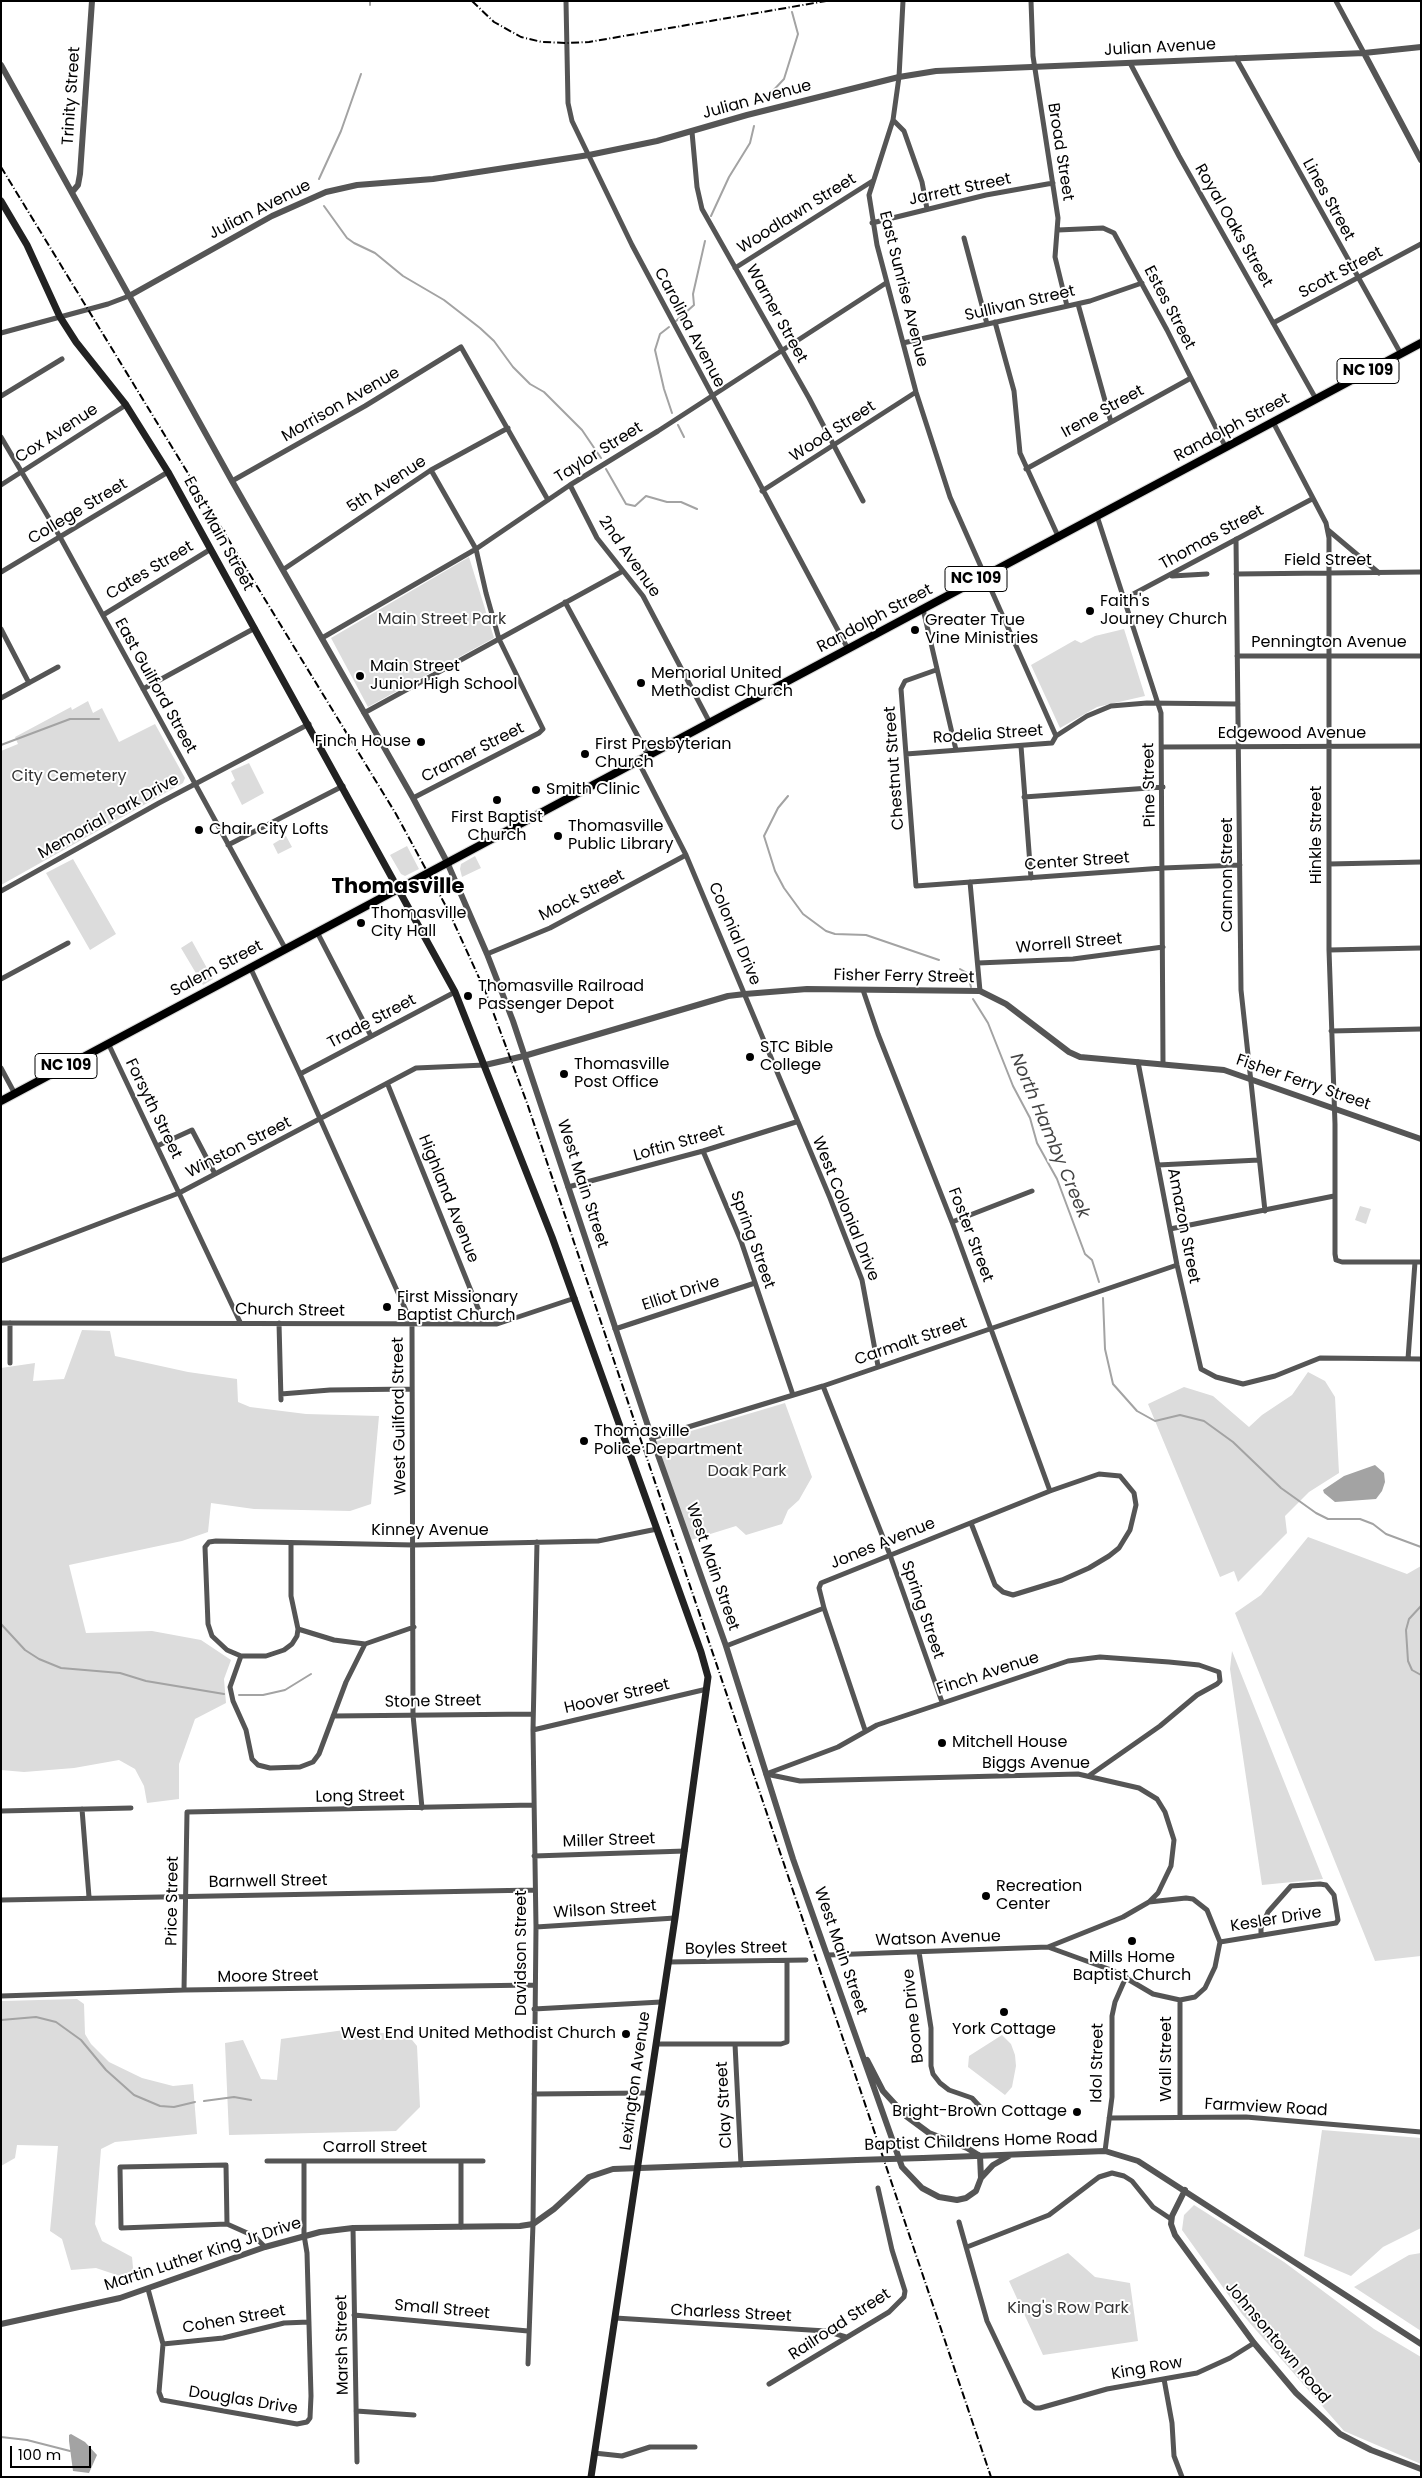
<!DOCTYPE html>
<html>
<head>
<meta charset="utf-8">
<style>
	body { margin:0 }
	#map { position:relative; width:1422px; height:2478px; overflow:hidden; background:#fff; font-family:Poppins,sans-serif }
	canvas { display:block }
	.frame { position:absolute; inset:0; border:2px solid #000; pointer-events:none }
	.scale { position:absolute; left:10px; top:2446px; width:81px; height:22px; box-sizing:border-box; border:2px solid #000; border-top:0; padding-left:6px; font-size:15px; line-height:18px; white-space:nowrap; color:#000; -webkit-text-stroke:4px #fff; paint-order:stroke }
</style>
</head>
<body>
<div id="map">
<canvas width="1422" height="2478"></canvas>
<div class="frame"></div>
<div class="scale">100 m</div>
</div>
<script>
const context = document.querySelector('canvas').getContext('2d');
context.lineJoin = 'round';
function fillPath(path, color) {
  context.fillStyle = color;
  context.fill(path, 'evenodd');
}
function toPath(rows) {
  const path = new Path2D();
  for (const r of rows) {
    path.moveTo(r[0], r[1]);
    for (let i = 2; i < r.length; i += 2) path.lineTo(r[i], r[i + 1]);
  }
  return path;
}
function trace(path, color, width, dash) {
  context.strokeStyle = color;
  context.lineWidth = width;
  context.lineCap = dash ? 'butt' : 'round';
  context.setLineDash(dash || []);
  context.stroke(path);
}
function label(font, color, halo, rows, align = 'center') {
  context.font = font + ' Poppins,sans-serif';
  context.lineWidth = 4;
  context.setLineDash([]);
  context.textBaseline = 'middle';
  context.strokeStyle = halo;
  context.fillStyle = color;
  for (const [text, x, y, turn = 0] of rows) {
    context.save();
    context.translate(x, y);
    context.rotate((+turn || 0) * Math.PI / 180);
    context.textAlign = isNaN(turn) ? turn : align;
    if (halo) context.strokeText(text, 0, 0);
    context.fillText(text, 0, 0);
    context.restore();
  }
}
fillPath(toPath([
	[469,557,494,638,368,707,331,638],
	[1124,629,1145,696,1097,707,1060,728,1031,665,1075,640,1081,643,1095,636],
	[88,701,93,713,102,708,119,742,155,724,185,778,183,783,1,885,1,751,18,744,15,737,71,707,72,710],
	[249,763,264,793,242,805,231,783,235,780,231,771],
	[286,836,292,847,278,854,273,844],
	[407,846,419,869,405,876,401,874,390,855],
	[475,856,481,868,462,877,460,869,461,864],
	[73,859,116,934,90,950,46,873],
	[192,941,213,979,203,985,181,948],
	[1360,1206,1371,1209,1366,1224,1355,1220],
	[82,1330,110,1331,115,1356,188,1372,237,1379,238,1402,250,1407,306,1414,379,1416,371,1504,350,1511,254,1509,211,1503,208,1532,182,1541,69,1565,86,1633,152,1631,201,1640,231,1660,224,1679,226,1703,195,1719,179,1764,179,1799,147,1803,144,1786,135,1769,119,1760,74,1768,24,1772,1,1770,1,1368,35,1363,33,1381,64,1379],
	[1308,1372,1325,1381,1335,1397,1339,1473,1309,1492,1285,1516,1287,1533,1238,1582,1234,1571,1220,1577,1148,1404,1184,1387,1213,1396,1249,1427,1262,1415,1292,1395],
	[785,1403,812,1477,799,1500,788,1510,782,1524,746,1535,736,1526,691,1540,654,1442],
	[1308,1537,1407,1574,1421,1566,1421,1956,1375,1961,1235,1613,1261,1595],
	[1232,1651,1323,1879,1262,1885,1230,1669],
	[77,1999,84,2004,85,2034,91,2044,109,2062,142,2078,173,2086,193,2084,197,2134,115,2142,101,2149,95,2224,102,2241,132,2257,134,2278,123,2277,96,2268,71,2270,62,2239,50,2231,58,2146,17,2145,15,2158,1,2166,1,2001],
	[344,2030,408,2035,417,2046,420,2107,396,2131,229,2135,225,2043,243,2040,261,2079,277,2080,281,2039],
	[1002,2035,1011,2044,1015,2055,1016,2066,1012,2087,1005,2095,968,2067,969,2056],
	[1322,2130,1421,2138,1421,2228,1383,2247,1351,2276,1304,2256],
	[1194,2205,1284,2262,1374,2329,1421,2357,1421,2464,1344,2431,1242,2314,1182,2230,1184,2215],
	[1068,2253,1095,2277,1130,2283,1138,2341,1043,2355,1009,2281],
	[1421,2253,1421,2331,1354,2287,1409,2255]
]), '#dcdcdc');
fillPath(toPath([
	[1375,1465,1384,1473,1385,1482,1382,1491,1376,1499,1335,1502,1324,1493,1323,1490,1344,1476],
	[71,2434,85,2442,97,2455,89,2473,73,2471,69,2441,69,2435]
]), '#a3a3a3');
trace(toPath([
	[370,5,370,1],
	[769,95,784,79,798,34,792,12],
	[319,179,341,131,361,74],
	[324,206,347,238,354,243,375,253,403,276,444,300,480,328,494,341,513,367,530,384,544,392,582,430,601,458],
	[711,216,729,177,750,143,754,126],
	[676,321,694,305,693,294,705,241],
	[669,327,660,334,655,350,664,389,672,413],
	[678,425,684,437],
	[606,469,626,504,635,506,646,496,667,502,681,502,697,509],
	[1,745,70,719,99,719],
	[788,796,778,808,764,836,775,871,784,888,803,914,826,931,835,934,866,935,939,960],
	[960,969,967,973,971,987],
	[973,999,988,1023,1013,1086,1030,1118,1037,1143,1057,1179,1085,1254,1092,1260,1099,1282],
	[1103,1298,1105,1349,1113,1384,1137,1411,1155,1421,1180,1415,1204,1421,1233,1442,1281,1488,1316,1513,1328,1519,1360,1519,1373,1524,1386,1534,1421,1547],
	[1421,1606,1409,1619,1406,1630,1408,1661,1412,1670,1421,1675],
	[1,1624,25,1650,39,1659,61,1668,120,1673,146,1681,224,1694],
	[239,1695,263,1695,285,1690,311,1674],
	[1,2020,36,2017,56,2022,81,2040,106,2070,134,2095,160,2106,174,2107,195,2102],
	[204,2101,234,2097,251,2100],
	[1,2437,27,2440,70,2451]
]), '#a3a3a3', 2);
const primary = toPath([
	[1,1101,1421,343]
]);
trace(primary, '#dbdbdb', 10);
trace(toPath([
	[566,1,568,103,572,121,632,245,848,649],
	[903,1,899,77,893,120,869,195,877,245,916,392,950,497,1056,736],
	[1031,1,1033,56,1058,218,1055,257,1067,306],
	[1336,1,1364,53],
	[1236,58,1401,354],
	[1130,63,1179,156,1316,399],
	[893,120,904,131,922,182,927,209],
	[692,132,697,187,702,209,809,398,863,501],
	[872,223,986,195,1053,183],
	[1058,230,1103,228,1114,233,1167,330,1226,448],
	[964,238,987,324],
	[735,268,871,182],
	[1078,304,1111,422],
	[995,322,1014,391,1020,453,1058,536],
	[1273,323,1421,244],
	[1,333,108,304,129,296],
	[903,343,1090,301,1142,283],
	[1,396,62,359],
	[1273,422,1326,523,1329,538,1329,950,1335,1124,1335,1254,1336,1260,1342,1262,1421,1262],
	[1,437,60,537,285,948],
	[1026,469,1191,378],
	[232,481,365,406,461,347,548,500],
	[1,485,126,405],
	[570,485,597,538,643,596,710,723],
	[762,491,916,392],
	[1097,516,1161,713,1163,1063],
	[1328,530,1379,573],
	[1236,539,1241,990,1265,1211],
	[284,569,431,470,508,428],
	[1,572,168,472],
	[1236,574,1421,572],
	[1172,576,1207,574],
	[1124,599,1312,499],
	[565,602,648,755],
	[923,609,956,750],
	[103,615,211,549],
	[1,629,29,683],
	[322,638,476,549,570,485,658,431,886,283],
	[1237,656,1421,656],
	[936,670,905,681,901,689,916,886,1163,868,1240,865],
	[143,689,255,628],
	[1,698,58,667],
	[364,713,623,571],
	[1021,746,1031,878],
	[1162,747,1421,746],
	[906,754,1052,743,1056,736,1087,716,1111,706,1147,703,1238,704],
	[638,761,686,855,830,1198,862,1280,878,1366],
	[1024,797,1163,787],
	[413,798,539,733,543,729,499,639,486,593,476,549,431,470],
	[228,845,343,786],
	[1329,864,1421,862],
	[970,882,980,991],
	[1,891,159,803,309,724],
	[317,932,371,1036],
	[1329,950,1421,948],
	[487,954,550,928,686,855],
	[978,963,1073,959,1163,947],
	[250,967,300,1074,412,1324,413,1715,422,1808],
	[1,979,68,943],
	[863,990,878,1034,952,1222,1050,1491],
	[1331,1031,1421,1029],
	[108,1043,240,1322],
	[1138,1062,1177,1265,1201,1369,1216,1377,1243,1384,1275,1376,1320,1358,1421,1359],
	[1,1068,15,1094],
	[300,1074,455,992],
	[388,1085,484,1323],
	[157,1146,192,1130,215,1174],
	[703,1151,741,1241,793,1395],
	[1158,1165,1259,1160],
	[568,1187,703,1151,796,1122],
	[952,1222,1032,1191],
	[1170,1229,1334,1196],
	[1,1261,179,1193,416,1068,485,1065],
	[1,1323,497,1324,575,1298],
	[10,1323,10,1363],
	[279,1323,281,1400],
	[615,1329,755,1283],
	[1408,1359,1415,1262],
	[823,1386,890,1555,942,1702],
	[281,1394,330,1390,412,1389],
	[652,1438,823,1386,1177,1265],
	[291,1543,291,1596,298,1629,297,1636,292,1644,284,1650,266,1656,241,1656,227,1650,212,1636,208,1624,205,1547,209,1542,216,1541,414,1545,598,1541,657,1529],
	[298,1629,334,1640,365,1644,414,1627],
	[726,1646,824,1608],
	[241,1656,230,1687,233,1701,246,1730,252,1759,258,1765,270,1768,300,1767,313,1762,319,1754,346,1682,365,1644],
	[333,1716,533,1714],
	[533,1730,707,1689],
	[865,1730,824,1608,819,1588,821,1583,1050,1491,1099,1474,1120,1476,1134,1493,1136,1505,1130,1530,1119,1548,1109,1556,1089,1568,1062,1580,1013,1595,1003,1592,995,1585,971,1523],
	[766,1774,838,1747,877,1725,1068,1661,1100,1657,1169,1662,1199,1665,1219,1672,1220,1681,1217,1684,1197,1695,1160,1726,1090,1775],
	[766,1774,800,1781,1078,1774,1139,1788,1157,1799,1165,1812,1174,1840,1171,1866,1158,1893,1149,1902],
	[82,1809,89,1897],
	[1,1811,131,1808],
	[534,1856,685,1851],
	[1,1900,535,1890],
	[536,1927,675,1918],
	[1220,1942,1336,1923,1338,1920,1334,1895,1326,1885,1320,1884,1291,1886,1268,1912,1261,1928,1261,1934],
	[919,1952,931,2028,931,2066,933,2074,940,2083,949,2090,972,2098,983,2110],
	[828,1955,1048,1947,1123,1917,1149,1902,1186,1898,1193,1899,1207,1910,1220,1942,1215,1967,1205,1988,1195,1997,1180,2000,1153,1994,1114,1971,1048,1947],
	[668,1962,806,1960],
	[184,1990,187,1812,533,1805],
	[1,1996,184,1990,535,1985],
	[1180,2000,1180,2117],
	[534,2009,661,2002],
	[656,2044,781,2044,787,2042,787,1961],
	[735,2044,741,2165],
	[534,2094,647,2093],
	[1109,2118,1246,2117,1421,2132],
	[1105,2151,1112,2097,1112,2016,1115,2002,1126,1977],
	[267,2161,483,2161],
	[959,2222,987,2321,1025,2401,1035,2408,1040,2408,1107,2389,1197,2373,1230,2358,1254,2343],
	[227,2224,226,2165,120,2167,121,2228,227,2224,254,2236,265,2247],
	[461,2227,461,2161],
	[353,2228,357,2462],
	[967,2247,1049,2215,1099,2177,1112,2173,1124,2176,1132,2181,1153,2207,1171,2219],
	[148,2289,163,2344,159,2392,162,2400,297,2424,307,2422,310,2418,311,2396,307,2253,304,2235,304,2161],
	[354,2315,528,2331],
	[615,2318,826,2331,846,2337],
	[163,2344,223,2338,284,2323,309,2322],
	[528,2364,533,2224,536,1927,533,1730,537,1542],
	[1164,2379,1172,2423,1174,2456,1182,2477],
	[769,2384,889,2312,904,2297,905,2291,892,2250,878,2188],
	[356,2411,414,2415],
	[594,2453,622,2456,650,2447,695,2447]
]), '#555', 5);
trace(toPath([
	[1364,53,1421,160],
	[1,65,232,481,413,798,447,862,487,954,513,1021,652,1438,726,1646,793,1859,902,2167,922,2188,939,2197,957,2200,966,2198,976,2191,981,2178,980,2156],
	[73,191,78,185,80,174,92,1],
	[129,296,272,216,326,192,357,185,433,179,589,155,657,141,747,115,899,77,936,71,1364,53,1421,47],
	[485,1065,524,1056,728,996,745,994,807,989,980,991,1006,1004,1069,1052,1080,1057,1224,1070,1421,1139],
	[867,2060,883,2091,906,2116,929,2133,967,2148,980,2156],
	[923,2158,1105,2151,1138,2161,1421,2344],
	[981,2178,993,2165,1009,2156],
	[1185,2190,1172,2216,1171,2224,1175,2235,1254,2343,1296,2393,1340,2434,1371,2450,1421,2469],
	[1,2324,120,2298,265,2247,320,2232,353,2228,520,2226,533,2224,554,2209,589,2177,613,2169,857,2160]
]), '#555', 6);
trace(toPath([
	[1,201,27,245,60,317,76,342,126,405,168,472,455,992,552,1237,701,1652,708,1677,675,1918,591,2477]
]), '#222', 7);
trace(primary, '#000', 8);
trace(toPath([
	[472,1,494,22,521,37,542,42,567,43,589,42,826,1],
	[1,167,396,814,448,910,486,993,527,1103,991,2477]
]), '#000', 2, [8, 2.5, 1, 2.5]);
trace(toPath([
	[857,2160,923,2158]
]), '#555', 6);
for (const [x, y, r, color] of [
	[1090,611,5,"#000"],
	[915,630,5,"#000"],
	[360,676,5,"#000"],
	[641,683,5,"#000"],
	[421,742,5,"#000"],
	[585,754,5,"#000"],
	[536,790,5,"#000"],
	[497,800,5,"#000"],
	[199,830,5,"#000"],
	[558,836,5,"#000"],
	[361,923,5,"#000"],
	[468,996,5,"#000"],
	[750,1057,5,"#000"],
	[564,1074,5,"#000"],
	[387,1307,5,"#000"],
	[584,1441,5,"#000"],
	[942,1743,5,"#000"],
	[986,1896,5,"#000"],
	[1132,1941,5,"#000"],
	[1004,2012,5,"#000"],
	[626,2034,5,"#000"],
	[1077,2112,5,"#000"]
]) {
  const dot = new Path2D();
  dot.arc(x, y, r, 0, 2 * Math.PI);
  context.fillStyle = color;
  context.fill(dot);
  trace(dot, '#fff', 2);
}
for (const [x, y, w] of [
	[1368,371,62],
	[976,579,62],
	[66,1066,62]
]) {
  const box = new Path2D();
  box.roundRect(x - w / 2, y - 12.5, w, 25, 4);
  context.fillStyle = '#fff';
  context.fill(box);
  trace(box, '#000', 1);
}
label('bold 15px', '#000', null, [
	["NC 109",1368,371],
	["NC 109",976,579],
	["NC 109",66,1066]
]);
label('16px', '#000', '#fff', [
	["Julian Avenue",1160,48,-3],
	["Trinity Street",72,96,-86],
	["Julian Avenue",757,100,-15],
	["Broad Street",1060,152,81],
	["Jarrett Street",960,190,-12],
	["Lines Street",1328,200,61],
	["Julian Avenue",260,210,-27],
	["Woodlawn Street",797,214,-32],
	["Royal Oaks Street",1233,226,60],
	["Scott Street",1341,273,-28],
	["East Sunrise Avenue",903,289,76],
	["Sullivan Street",1020,304,-13],
	["Estes Street",1169,308,62],
	["Warner Street",776,314,61],
	["Carolina Avenue",689,328,62],
	["Morrison Avenue",341,405,-30],
	["Irene Street",1103,412,-29],
	["Randolph Street",1232,428,-28],
	["Wood Street",833,432,-33],
	["Cox Avenue",57,434,-33],
	["Taylor Street",599,453,-32],
	["5th Avenue",387,485,-33],
	["College Street",78,512,-31],
	["East Main Street",218,534,61],
	["Thomas Street",1212,538,-29],
	["2nd Avenue",629,557,55],
	["Field Street",1328,561],
	["Cates Street",150,571,-31],
	["Randolph Street",875,619,-28],
	["Pennington Avenue",1329,643],
	["East Guilford Street",155,686,61],
	["Edgewood Avenue",1292,734],
	["Rodelia Street",988,735,-4],
	["Cramer Street",473,753,-27],
	["Chestnut Street",895,768,-94],
	["Pine Street",1150,785,-91],
	["Memorial Park Drive",109,817,-29],
	["Hinkle Street",1317,835,-90],
	["Center Street",1077,862,-4],
	["Cannon Street",1228,875,-90],
	["Mock Street",582,896,-27],
	["Colonial Drive",734,934,67],
	["Worrell Street",1069,944,-5],
	["Salem Street",217,969,-28],
	["Fisher Ferry Street",904,977,1],
	["Trade Street",372,1022,-28],
	["Fisher Ferry Street",1303,1083,19],
	["Forsyth Street",153,1109,64],
	["Loftin Street",679,1144,-16],
	["Winston Street",239,1148,-27],
	["West Main Street",582,1184,72],
	["Highland Avenue",448,1199,68],
	["West Colonial Drive",845,1209,68],
	["Amazon Street",1183,1226,79],
	["Foster Street",970,1235,69],
	["Spring Street",752,1240,70],
	["Elliot Drive",681,1294,-18],
	["Church Street",290,1311,1],
	["Carmalt Street",911,1342,-19],
	["West Guilford Street",400,1416,-91],
	["Kinney Avenue",430,1531],
	["Jones Avenue",883,1544,-22],
	["West Main Street",712,1567,71],
	["Spring Street",922,1610,71],
	["Finch Avenue",988,1674,-18],
	["Hoover Street",617,1697,-13],
	["Stone Street",433,1702,-1],
	["Biggs Avenue",1036,1764],
	["Long Street",360,1797,-1],
	["Miller Street",609,1841,-2],
	["Barnwell Street",268,1882,-1],
	["Price Street",173,1901,-89],
	["Wilson Street",605,1910,-4],
	["Kesler Drive",1276,1920,-9],
	["Watson Avenue",938,1939,-2],
	["Boyles Street",736,1949,-1],
	["West Main Street",840,1951,71],
	["Davidson Street",522,1953,-90],
	["Moore Street",268,1977,-1],
	["Boone Drive",914,2016,-96],
	["Wall Street",1167,2059,-90],
	["Idol Street",1098,2063,-89],
	["Lexington Avenue",636,2081,-82],
	["Clay Street",725,2105,-93],
	["Farmview Road",1266,2108,3],
	["Baptist Childrens Home Road",981,2142,-2],
	["Carroll Street",375,2148],
	["Martin Luther King Jr Drive",203,2255,-18],
	["Small Street",442,2310,5],
	["Charless Street",731,2314,3],
	["Cohen Street",234,2320,-10],
	["Railroad Street",840,2325,-33],
	["Johnsontown Road",1277,2343,50],
	["Marsh Street",343,2345,-91],
	["King Row",1147,2369,-10],
	["Douglas Drive",243,2401,9]
]);
label('16px', '#000', '#fff', [
	["Faith's",1100,602],
	["Journey Church",1100,620],
	["Greater True",925,621],
	["Vine Ministries",925,639],
	["Main Street",370,667],
	["Junior High School",370,685],
	["Memorial United",651,674],
	["Methodist Church",651,692],
	["Finch House",411,742,"right"],
	["First Presbyterian",595,745],
	["Church",595,763],
	["Smith Clinic",546,790],
	["First Baptist",497,818,"center"],
	["Church",497,836,"center"],
	["Thomasville",568,827],
	["Public Library",568,845],
	["Chair City Lofts",209,830],
	["Thomasville",371,914],
	["City Hall",371,932],
	["Thomasville Railroad",478,987],
	["Passenger Depot",478,1005],
	["STC Bible",760,1048],
	["College",760,1066],
	["Thomasville",574,1065],
	["Post Office",574,1083],
	["First Missionary",397,1298],
	["Baptist Church",397,1316],
	["Thomasville",594,1432],
	["Police Department",594,1450],
	["Mitchell House",952,1743],
	["Recreation",996,1887],
	["Center",996,1905],
	["Mills Home",1132,1958,"center"],
	["Baptist Church",1132,1976,"center"],
	["York Cottage",1004,2030,"center"],
	["West End United Methodist Church",616,2034,"right"],
	["Bright-Brown Cottage",1067,2112,"right"]
], 'left');
label('16px', '#333', '#fff', [
	["Main Street Park",442,620],
	["City Cemetery",69,777],
	["Doak Park",747,1472],
	["King's Row Park",1068,2309]
]);
label('italic 18px', '#444', '#fff', [
	["North Hamby Creek",1049,1136,67]
]);
label('bold 21px', '#000', '#fff', [
	["Thomasville",398,888]
]);
</script>
</body>
</html>
